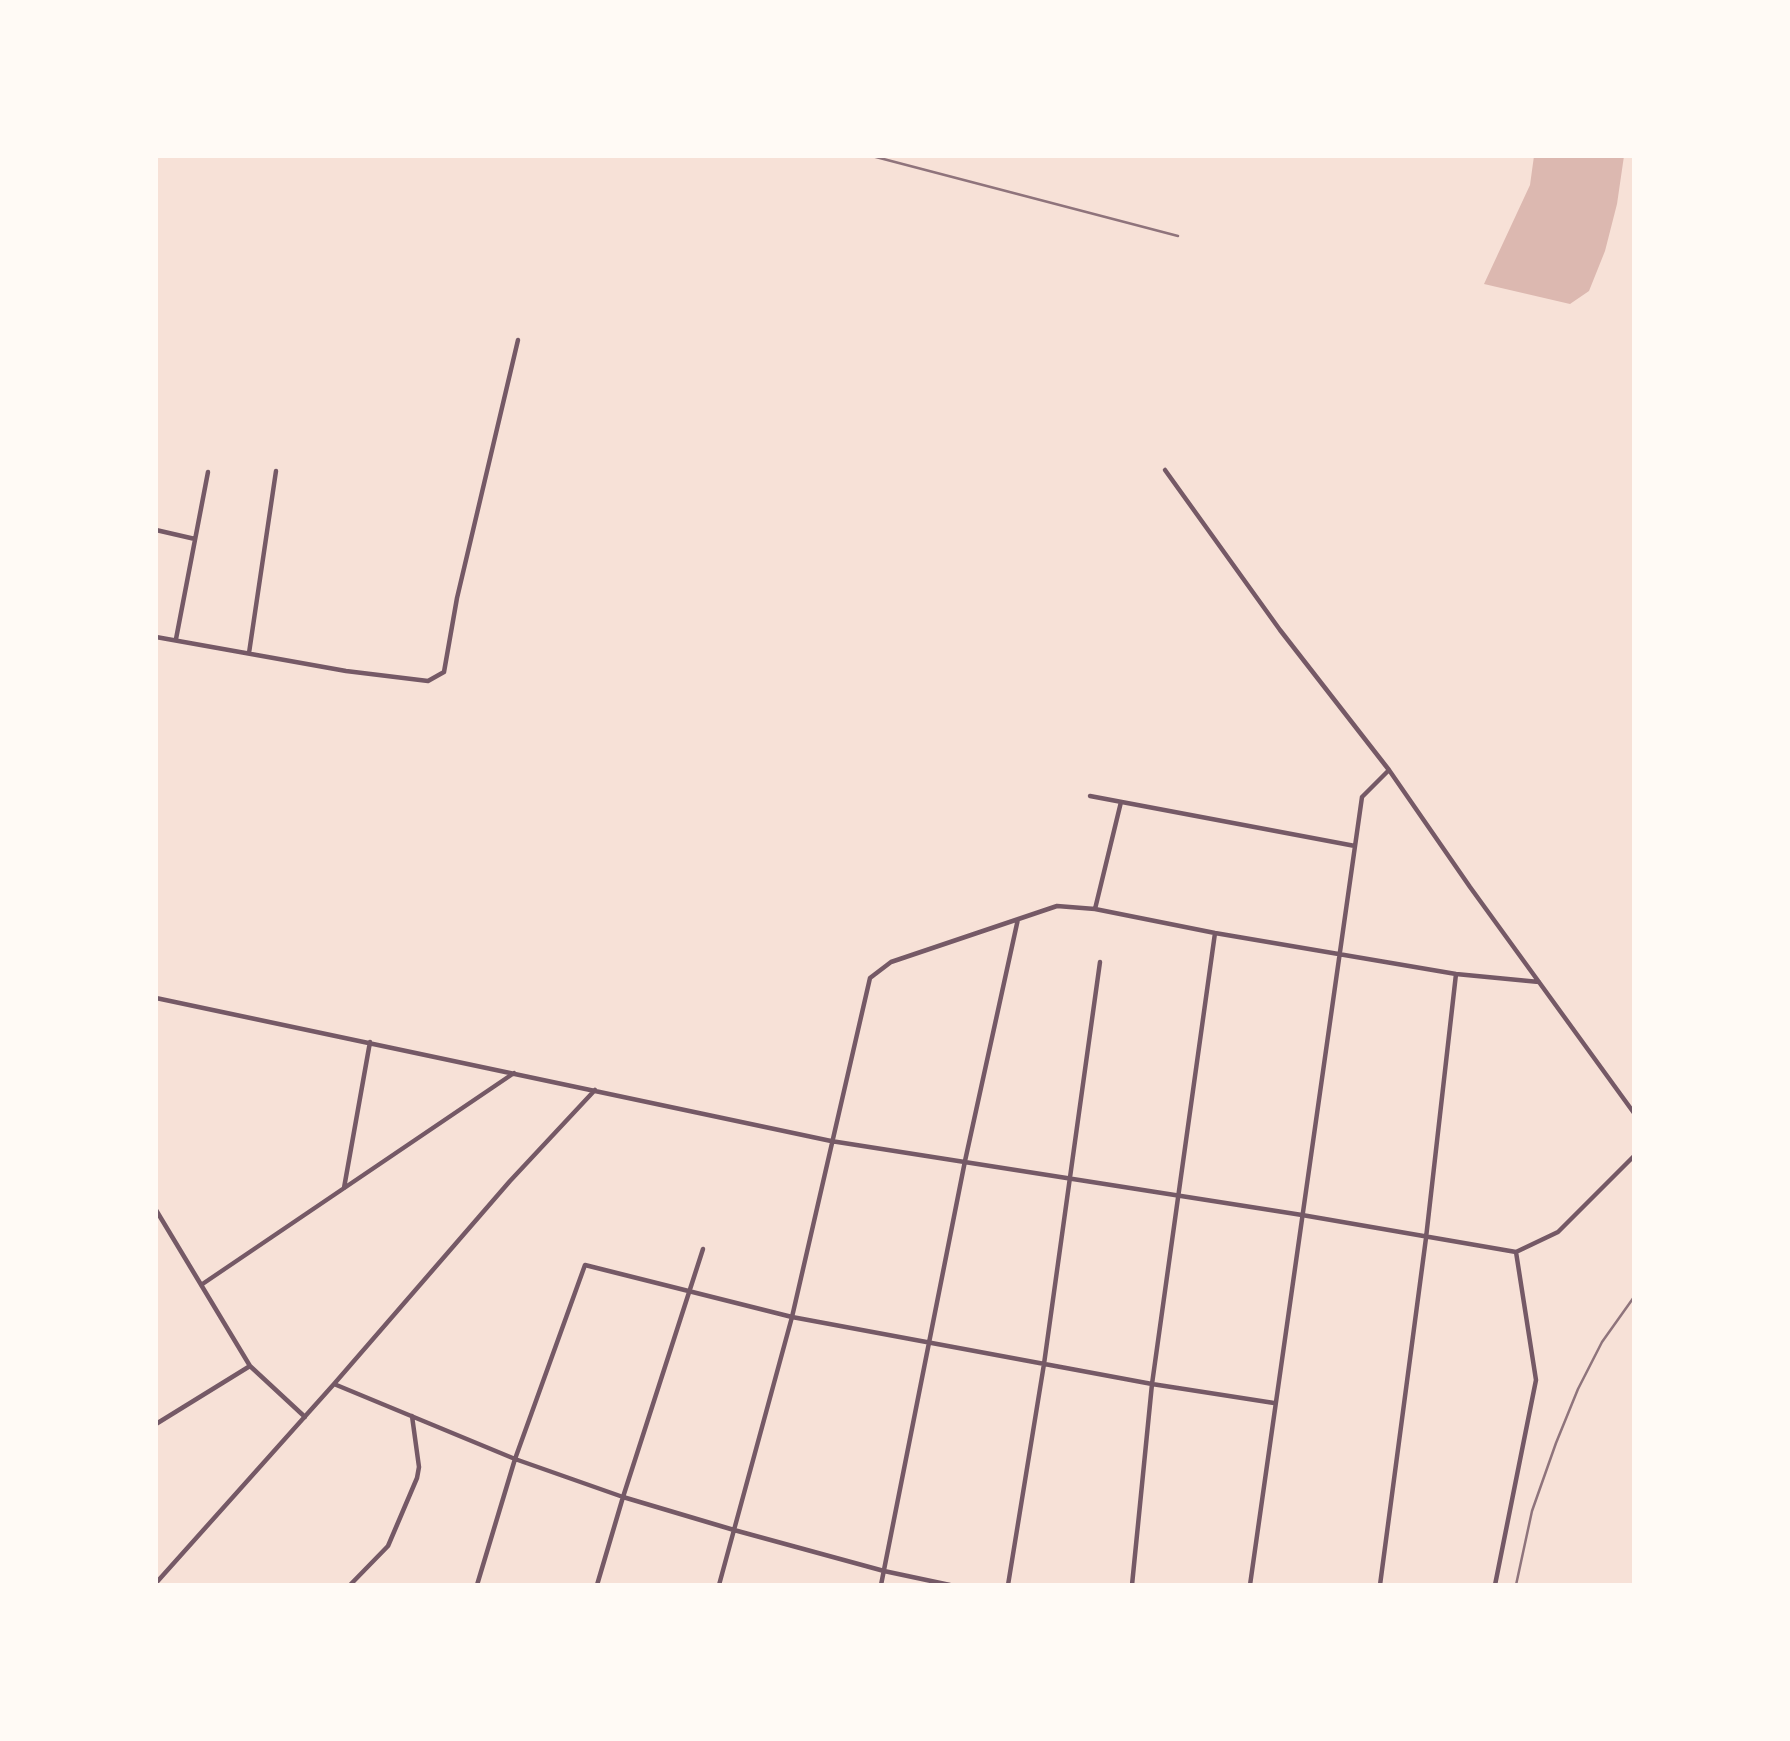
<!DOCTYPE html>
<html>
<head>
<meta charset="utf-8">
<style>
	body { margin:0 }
	#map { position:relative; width:1790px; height:1741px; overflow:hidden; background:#f7e1d7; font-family:Bitter,serif }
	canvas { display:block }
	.frame { position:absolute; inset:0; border:158px solid #fffaf5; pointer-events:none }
</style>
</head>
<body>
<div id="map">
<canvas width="1790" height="1741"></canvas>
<div class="frame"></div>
</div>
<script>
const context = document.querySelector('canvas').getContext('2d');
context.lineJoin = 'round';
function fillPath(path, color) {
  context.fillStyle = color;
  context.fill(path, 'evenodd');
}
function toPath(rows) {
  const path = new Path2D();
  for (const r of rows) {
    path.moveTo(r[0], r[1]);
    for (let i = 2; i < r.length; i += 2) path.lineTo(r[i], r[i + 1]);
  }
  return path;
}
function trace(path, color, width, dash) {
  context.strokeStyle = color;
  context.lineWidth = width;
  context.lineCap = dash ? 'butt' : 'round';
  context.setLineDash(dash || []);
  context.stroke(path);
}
fillPath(toPath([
	[1534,156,1624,156,1617,204,1605,251,1589,291,1570,304,1484,284,1530,185]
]), '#dcb8b0');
trace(toPath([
	[1165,470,1280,630,1389,770,1470,887,1634,1113],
	[156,530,195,539],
	[156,637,346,671,428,681,444,672,457,598,518,340],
	[176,639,208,472],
	[249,653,276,471],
	[1090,796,1355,846],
	[1095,909,1121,802],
	[156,998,831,1141,1302,1215,1516,1252],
	[344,1188,370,1042],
	[156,1210,250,1366,305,1417],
	[201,1285,514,1073],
	[334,1384,515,1459,623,1497,734,1530,884,1571,950,1585],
	[156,1424,250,1366],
	[156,1583,334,1384,510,1181,595,1090],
	[350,1585,388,1546,417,1478,419,1467,412,1416],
	[477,1585,515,1459,585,1265,792,1317,1152,1384,1274,1403],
	[597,1585,623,1497,703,1249],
	[719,1585,792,1317,870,978,891,962,1057,906,1095,909,1215,933,1456,974,1539,982],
	[881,1585,965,1161,1018,919],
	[1008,1585,1044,1364,1100,962],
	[1132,1585,1152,1384,1215,933],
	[1250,1585,1362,797,1389,770],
	[1380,1585,1426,1238,1456,974],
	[1495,1585,1536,1380,1516,1252,1558,1232,1634,1156]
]), '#755966', 4.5);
trace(toPath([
	[872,156,1178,236],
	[1516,1585,1532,1511,1556,1443,1578,1389,1602,1342,1634,1297]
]), '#8f747c', 2.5);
</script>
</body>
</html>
